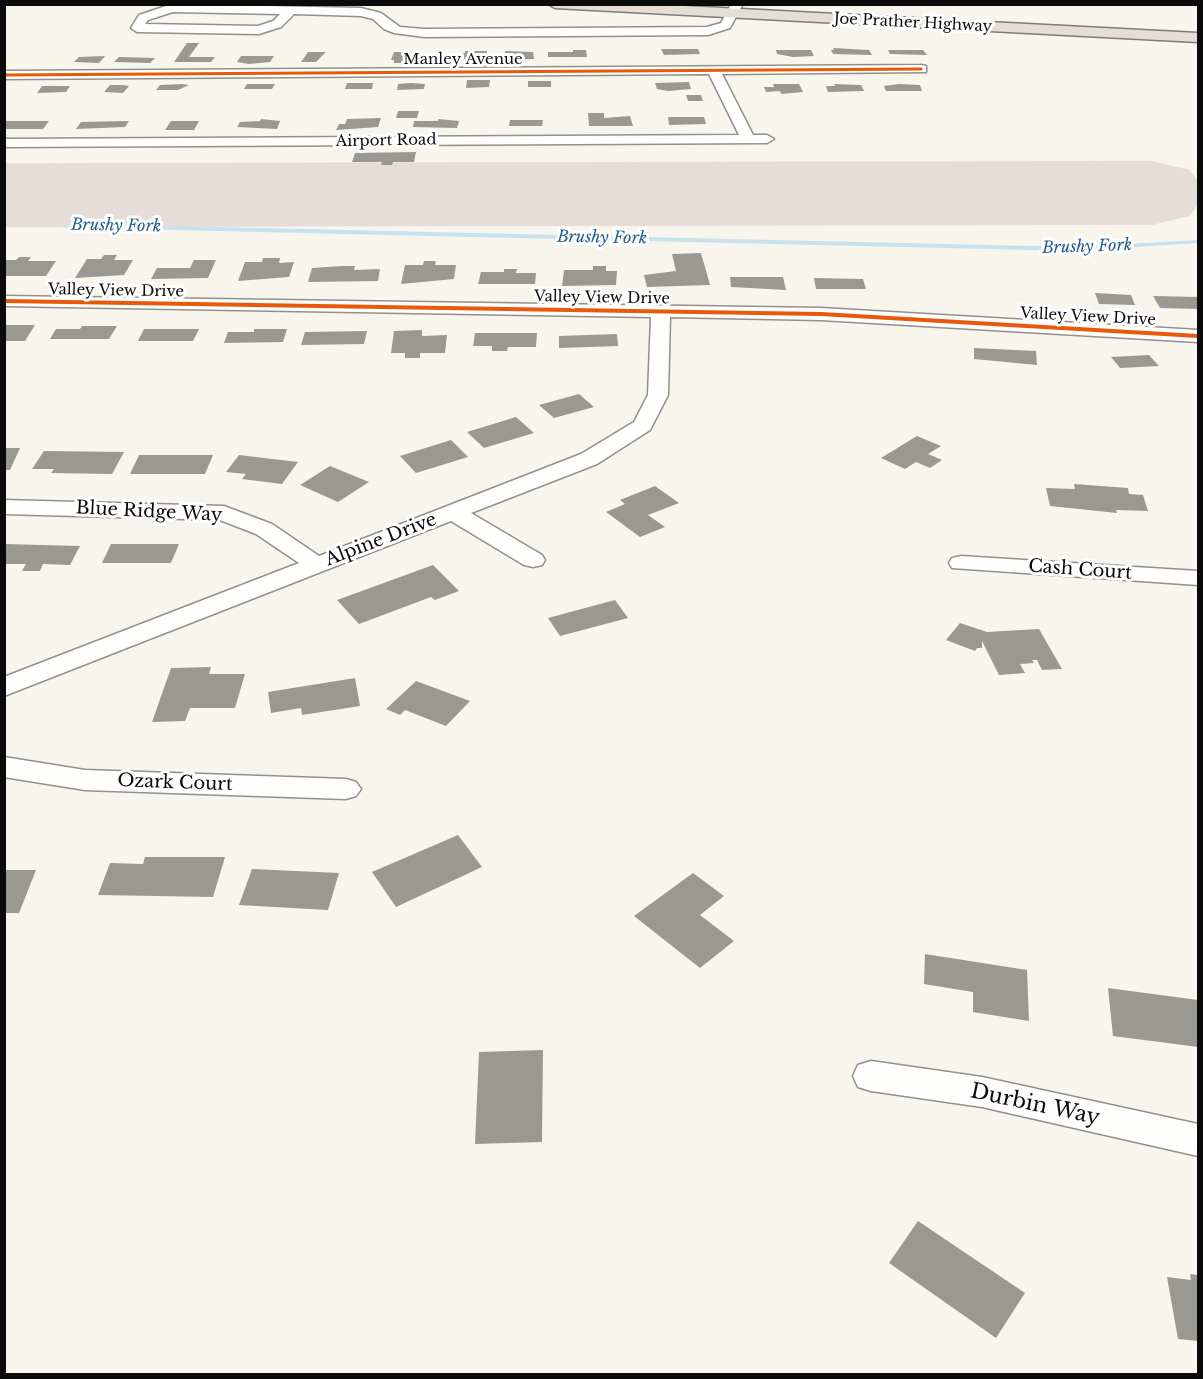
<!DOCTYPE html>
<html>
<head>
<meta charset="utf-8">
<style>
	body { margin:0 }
	#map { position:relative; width:1203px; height:1379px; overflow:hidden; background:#f8f5ed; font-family:"Libre Baskerville",serif }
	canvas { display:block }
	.frame { position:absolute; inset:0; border:6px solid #0a0a0a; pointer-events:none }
</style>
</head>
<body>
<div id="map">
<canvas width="1203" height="1379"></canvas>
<div class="frame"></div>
</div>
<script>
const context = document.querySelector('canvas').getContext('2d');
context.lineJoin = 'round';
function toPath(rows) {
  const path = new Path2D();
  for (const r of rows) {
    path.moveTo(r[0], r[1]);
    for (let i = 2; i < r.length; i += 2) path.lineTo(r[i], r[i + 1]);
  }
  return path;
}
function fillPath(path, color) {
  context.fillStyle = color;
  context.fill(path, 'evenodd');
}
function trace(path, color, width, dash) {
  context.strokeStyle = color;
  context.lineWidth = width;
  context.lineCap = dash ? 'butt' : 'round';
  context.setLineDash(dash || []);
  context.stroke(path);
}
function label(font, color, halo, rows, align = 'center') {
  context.font = font + ' "Libre Baskerville",serif';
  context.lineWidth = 6;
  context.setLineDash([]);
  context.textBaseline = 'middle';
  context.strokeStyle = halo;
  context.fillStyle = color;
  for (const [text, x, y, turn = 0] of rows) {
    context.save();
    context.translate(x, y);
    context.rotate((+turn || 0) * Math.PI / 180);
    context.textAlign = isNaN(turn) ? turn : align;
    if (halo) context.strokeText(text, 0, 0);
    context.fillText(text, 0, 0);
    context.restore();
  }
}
fillPath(toPath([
	[4,222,1073,247,1198,240,1198,243,1073,251,4,226,4,222]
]), '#c8e1ee');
fillPath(toPath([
	[1152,161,1190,170,1198,182,1198,204,1190,216,1152,225,4,227,4,163,1152,161]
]), '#e6ddd8');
fillPath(toPath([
	[187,43,199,43,189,57,215,57,211,62,174,62],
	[833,48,869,50,872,55,833,54,831,50,834,50],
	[661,49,698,49,700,54,664,55],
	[573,50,586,50,587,57,548,57,548,52,573,52],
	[776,50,811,50,814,56,793,57,777,54],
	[888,50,923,50,927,55,890,54],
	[465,51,487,51,487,58,451,59,451,54,465,53],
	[505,51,533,52,534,59,506,60],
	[308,52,326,52,316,62,301,62],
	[394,52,411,52,408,63,394,63,394,60,391,60],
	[105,56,99,63,74,62,79,57],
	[241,56,274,56,270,62,249,64,237,62],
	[119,57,155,58,150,63,114,62],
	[467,80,490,80,489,87,466,88],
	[528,81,551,81,551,87,528,87],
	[689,82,691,89,668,91,657,89,655,83],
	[347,83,373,83,372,89,345,89],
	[411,83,425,84,424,89,397,90,398,84],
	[247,84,275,84,272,89,244,89],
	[773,84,799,84,803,92,781,94,780,91,766,92,764,87,774,87],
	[834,84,861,85,864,91,828,92,826,86,835,86],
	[899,84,920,85,922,91,886,91,884,86],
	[122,85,129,86,123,93,104,92,110,85],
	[160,85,182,84,189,85,178,90,156,90],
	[42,86,70,86,66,92,37,93],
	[686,95,701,95,703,101,688,101],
	[398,111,419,111,417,118,396,118],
	[588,113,604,113,604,118,630,116,633,126,589,126],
	[668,117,704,117,706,124,669,125],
	[381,118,378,127,336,130,339,124,345,124,347,119],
	[261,119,280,121,277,129,237,127,240,122,260,121],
	[438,119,459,121,457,128,413,127,414,121,438,121],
	[510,120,543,120,542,126,509,126],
	[5,121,49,121,43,129,4,129],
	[129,121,125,127,76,129,81,122],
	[171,121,199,121,194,130,165,130],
	[416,152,414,162,393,162,392,165,381,165,382,162,352,162,355,153],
	[701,253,710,285,647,287,644,275,676,271,672,254],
	[104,255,117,255,114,260,133,260,124,275,75,278,87,259,101,259],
	[19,257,31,257,28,261,56,261,46,276,4,276,4,260,16,260],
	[263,258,280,258,279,263,294,262,289,277,238,281,245,262,262,262],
	[194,260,216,260,208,278,151,279,157,268,190,268],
	[424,261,436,261,435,265,456,265,454,279,401,284,405,265,423,265],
	[342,266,355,266,354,270,380,269,378,281,308,282,312,268],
	[593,266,606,266,606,271,617,271,616,285,562,286,564,270,593,270],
	[504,269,517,269,516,273,536,273,535,284,478,284,481,272,504,272],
	[730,277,783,277,786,290,731,287],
	[814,278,863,279,866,289,816,289],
	[1095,293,1131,295,1135,305,1099,304],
	[1153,296,1198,297,1198,309,1160,308],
	[4,325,35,325,25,341,4,341],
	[82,326,117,326,109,339,50,339,56,329,80,329],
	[144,329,199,329,193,341,138,341],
	[254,329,287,329,283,342,224,343,228,332,254,332],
	[422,330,422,336,447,335,445,353,420,353,420,358,405,358,405,353,391,353,394,331],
	[367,331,364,344,301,345,305,332],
	[475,333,537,333,536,347,508,347,507,351,492,351,492,346,473,346],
	[617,334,618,346,559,348,559,336],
	[974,348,1036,351,1037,365,974,359],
	[1149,355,1159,366,1120,368,1111,357],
	[579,394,594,407,554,418,539,405],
	[516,417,534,433,484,448,467,432],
	[917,436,941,446,928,454,942,460,930,468,916,462,905,469,881,458],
	[451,440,468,457,416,473,400,456],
	[4,448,20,448,10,470,4,470],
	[44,451,124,452,112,474,51,473,54,469,32,469],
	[139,455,213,455,205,474,130,474],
	[239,455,298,462,282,484,242,479,246,474,226,472],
	[330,466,369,482,338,502,300,485],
	[1074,484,1128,488,1129,494,1143,495,1148,511,1116,510,1117,513,1050,506,1046,488,1075,489],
	[655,486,679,503,648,515,665,527,640,537,606,512,625,504,620,500],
	[4,544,80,546,70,565,43,564,40,571,22,571,26,564,4,564],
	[111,544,179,544,171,563,102,563],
	[433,565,459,591,435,600,431,597,359,624,337,600],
	[615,600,628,618,560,636,548,618],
	[960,623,987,632,1039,629,1062,669,1042,670,1037,660,1032,660,1034,663,1020,664,1025,673,999,675,982,641,982,648,977,648,975,651,946,640],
	[211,667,209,674,245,674,235,708,190,708,185,721,152,722,171,668],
	[355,678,360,706,302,715,301,708,271,713,268,692],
	[416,681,470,701,446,726,405,710,400,715,386,709],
	[458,835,482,867,396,907,372,872],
	[145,857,225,857,213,897,98,895,110,863,143,864],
	[252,869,339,873,328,910,239,905],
	[5,870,36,870,19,913,5,913],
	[693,873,724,896,700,915,734,941,700,968,634,916],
	[925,954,1027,970,1029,1021,973,1012,973,992,924,984],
	[1108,988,1198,1000,1198,1047,1113,1036],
	[543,1050,542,1142,475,1144,479,1052],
	[918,1221,1025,1293,996,1338,889,1263],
	[1190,1274,1198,1275,1198,1341,1178,1339,1167,1277,1191,1280]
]), '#9a9893');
const minor = toPath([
	[172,4,361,8,381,13,400,27,424,29,707,27,721,23,731,4,743,4,730,28,708,35,424,37,394,33,384,29,373,19,361,16,294,14,281,27,259,34,137,32,131,28,139,15,172,4],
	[173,12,280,14,273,21,258,26,145,24,148,20,173,12],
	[921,65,926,66,926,72,722,74,753,135,767,135,774,139,767,143,4,147,4,139,739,135,709,74,4,79,4,71,921,65],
	[4,296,821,308,1198,330,1198,342,821,320,670,317,668,395,650,430,597,464,471,513,542,555,545,560,542,565,533,567,524,565,451,521,4,696,4,677,299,563,256,534,220,520,4,514,4,500,224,506,272,524,319,556,581,454,634,422,648,395,651,317,4,306,4,296],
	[961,556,1198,571,1198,585,952,568,949,563,952,558,961,556],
	[4,757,85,770,346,779,356,782,361,789,356,796,346,799,85,790,4,777,4,757],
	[871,1061,982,1077,1198,1124,1198,1156,982,1107,871,1091,858,1087,853,1076,858,1065,871,1061]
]);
const highway = toPath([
	[548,4,646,4,1198,33,1198,42,555,8,548,4]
]);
trace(minor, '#91908c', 3);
trace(highway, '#7e7d7a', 3);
fillPath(minor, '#fefefc');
fillPath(highway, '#e6ddd4');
trace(toPath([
	[4,75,921,69]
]), '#e8590c', 3);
trace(toPath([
	[4,301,821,314,1198,336]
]), '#e8590c', 4);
label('15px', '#0a0a0a', '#fff', [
	["Joe Prather Highway",913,23,3],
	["Manley Avenue",463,60],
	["Airport Road",386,141,-1],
	["Valley View Drive",116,291,1],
	["Valley View Drive",602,298,1],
	["Valley View Drive",1088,317,3]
]);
label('italic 16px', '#235e8b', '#fff', [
	["Brushy Fork",116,226,1],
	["Brushy Fork",602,238,1],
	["Brushy Fork",1087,247,-2]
]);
label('18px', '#0a0a0a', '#fff', [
	["Blue Ridge Way",149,512,3],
	["Alpine Drive",381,540,-21],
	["Cash Court",1080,570,4],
	["Ozark Court",175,783,2]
]);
label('21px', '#0a0a0a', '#fff', [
	["Durbin Way",1035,1105,12]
]);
</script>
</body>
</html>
